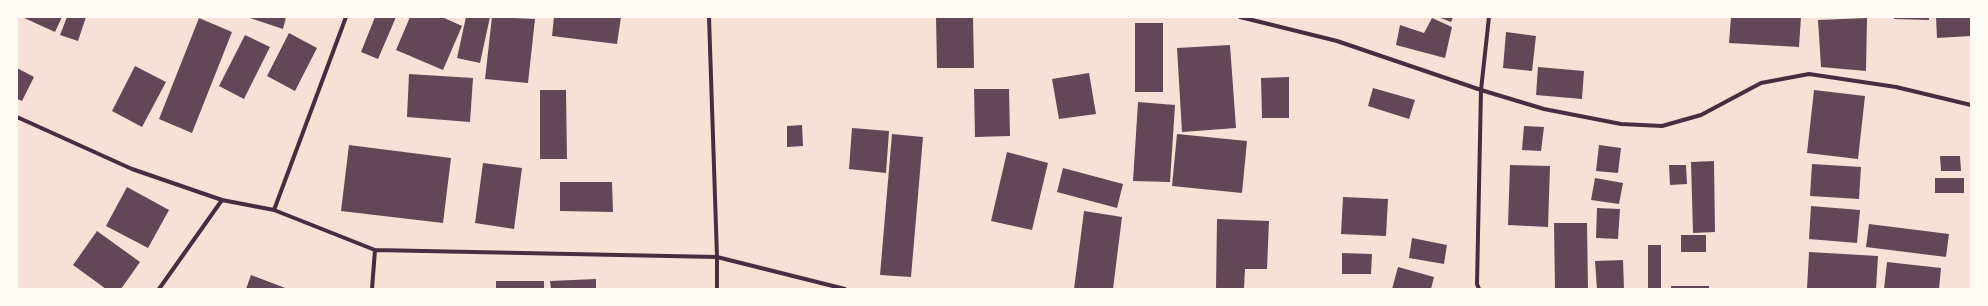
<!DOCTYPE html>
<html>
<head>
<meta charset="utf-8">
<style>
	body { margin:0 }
	#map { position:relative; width:1988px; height:306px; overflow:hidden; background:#f7e1d7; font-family:"IBM Plex Sans",sans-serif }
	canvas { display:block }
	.frame { position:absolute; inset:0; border:18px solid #fffaf5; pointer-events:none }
</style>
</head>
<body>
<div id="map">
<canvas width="1988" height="306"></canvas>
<div class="frame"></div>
</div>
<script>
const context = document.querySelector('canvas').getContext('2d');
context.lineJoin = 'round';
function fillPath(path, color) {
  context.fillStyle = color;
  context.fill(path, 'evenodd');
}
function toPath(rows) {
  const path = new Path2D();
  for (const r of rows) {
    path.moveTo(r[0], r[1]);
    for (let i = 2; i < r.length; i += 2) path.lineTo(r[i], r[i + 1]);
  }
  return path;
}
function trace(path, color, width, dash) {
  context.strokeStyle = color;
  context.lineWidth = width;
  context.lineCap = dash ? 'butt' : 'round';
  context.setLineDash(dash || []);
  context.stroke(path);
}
fillPath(toPath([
	[22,17,62,17,55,32],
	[67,17,86,17,78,41,60,35],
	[247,17,286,17,283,29],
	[375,17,396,17,378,59,361,52],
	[410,17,442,17,462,26,443,70,396,50],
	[466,17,490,17,480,63,457,58],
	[492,17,535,19,528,83,485,79],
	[554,17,621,17,617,44,552,36],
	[936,17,973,17,974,68,937,68],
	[1438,17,1453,17,1451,22],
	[1731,17,1801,17,1799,47,1729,43],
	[1894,17,1929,17,1929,20,1894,19],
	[1936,17,1971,17,1971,36,1937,38],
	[199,18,232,32,192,133,159,119],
	[1432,18,1452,27,1445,58,1396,45,1400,25,1424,33],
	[1867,18,1866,71,1821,67,1818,20],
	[1135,23,1163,23,1163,92,1135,92],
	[1506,32,1536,36,1532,71,1503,68],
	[289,33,317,48,295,91,267,76],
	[245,35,270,47,244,99,219,86],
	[1230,45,1236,128,1182,132,1177,48],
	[135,66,166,82,142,127,112,111],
	[1538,67,1584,71,1582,99,1536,95],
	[17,68,34,77,22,101,17,99],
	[1089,73,1096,114,1059,119,1052,79],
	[409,74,473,78,470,122,407,117],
	[1289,77,1289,118,1262,118,1261,78],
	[1373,88,1415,100,1409,119,1368,106],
	[974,89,1009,89,1010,136,975,137],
	[540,90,566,90,567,159,540,159],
	[1814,90,1865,96,1858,159,1807,153],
	[1138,102,1175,105,1170,182,1133,181],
	[802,125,803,146,787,147,787,126],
	[1524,126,1544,127,1541,151,1522,150],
	[852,128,889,131,886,173,849,169],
	[892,134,923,137,911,277,880,275],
	[1177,134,1247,141,1242,193,1172,186],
	[349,145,451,158,443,223,341,211],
	[1599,145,1621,148,1618,173,1596,171],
	[1007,152,1048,163,1032,230,991,221],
	[1940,156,1960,156,1961,171,1941,171],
	[1714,161,1715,232,1693,233,1691,162],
	[483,163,522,168,514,229,475,223],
	[1812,164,1861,167,1859,199,1810,196],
	[1510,165,1550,166,1548,227,1508,225],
	[1669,165,1686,165,1687,184,1670,185],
	[1063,168,1123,184,1117,208,1057,192],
	[1595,178,1623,183,1619,204,1591,200],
	[1935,178,1964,178,1964,193,1935,193],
	[560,182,612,182,613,212,560,211],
	[127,187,169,210,148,248,106,226],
	[1343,197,1388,199,1386,236,1341,234],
	[1811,206,1860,210,1857,243,1809,239],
	[1597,208,1620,209,1618,239,1596,238],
	[1084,211,1122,217,1113,289,1074,289],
	[1217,219,1269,221,1267,269,1245,269,1244,289,1216,289],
	[1554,223,1587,223,1588,289,1555,289],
	[1869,224,1949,234,1946,257,1866,247],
	[97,231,140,262,121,289,106,289,73,265],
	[1681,235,1706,235,1706,252,1681,252],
	[1412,238,1447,245,1444,264,1409,258],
	[1648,245,1661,245,1661,289,1648,289],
	[1809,252,1878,256,1876,289,1807,289],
	[1342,253,1372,254,1371,274,1342,274],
	[1623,260,1624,289,1597,289,1595,261],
	[1887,262,1941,268,1939,289,1884,289],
	[1398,267,1434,277,1431,289,1392,289],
	[251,275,288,289,246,289],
	[596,279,596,289,551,289,550,281],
	[496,281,544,281,544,289,496,289],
	[1671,286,1709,286,1709,289,1671,289]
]), '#644757');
trace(toPath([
	[709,17,717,257,717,289],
	[1240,17,1337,41,1481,90,1544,109,1621,124,1662,126,1701,115,1761,83,1809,74,1896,87,1971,105],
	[17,117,132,169,222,200,274,210,375,250,717,257,845,289],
	[274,210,346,17],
	[159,289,222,200],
	[372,289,375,250],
	[1479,289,1477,284,1481,90,1489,17]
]), '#4a2c40', 4);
</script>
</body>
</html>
